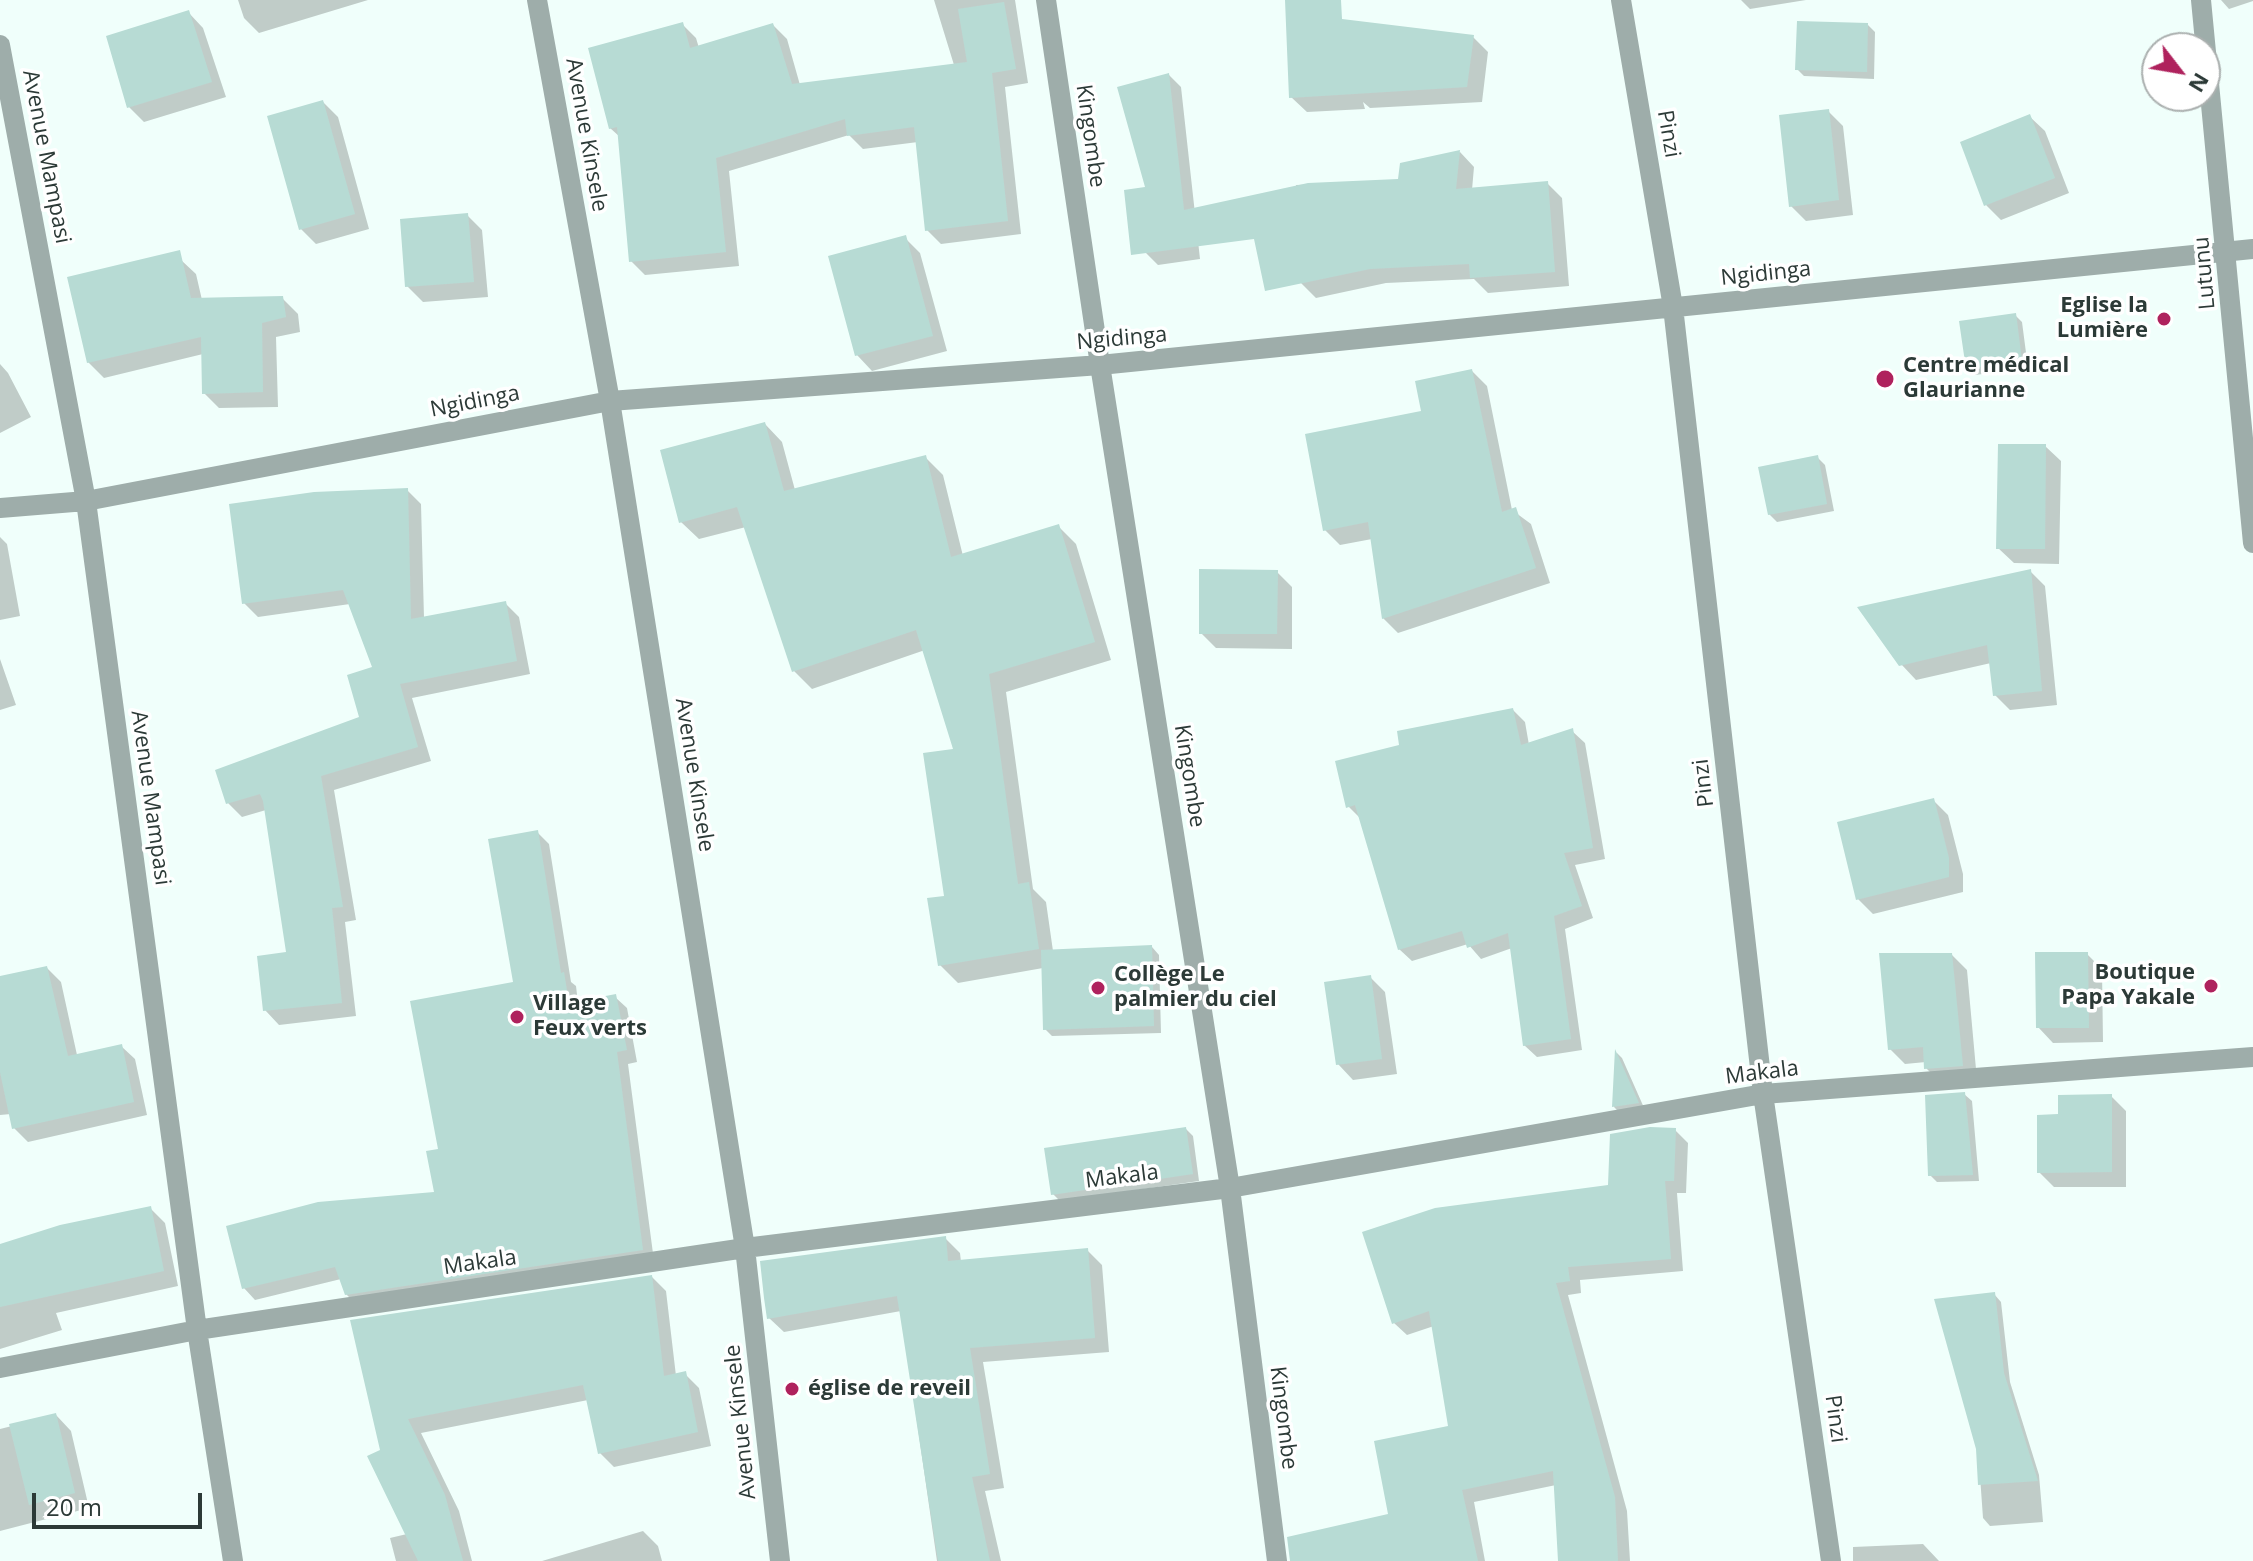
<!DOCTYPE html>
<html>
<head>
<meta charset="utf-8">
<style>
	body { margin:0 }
	#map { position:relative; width:2253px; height:1561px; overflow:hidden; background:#f0fffb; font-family:"Open Sans",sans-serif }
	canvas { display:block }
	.north { position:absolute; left:2141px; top:32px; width:80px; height:80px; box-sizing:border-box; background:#fff; border:2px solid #abb0af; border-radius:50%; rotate:121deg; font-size:22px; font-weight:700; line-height:32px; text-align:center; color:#2c3a37 }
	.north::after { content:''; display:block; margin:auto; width:28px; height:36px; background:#af225d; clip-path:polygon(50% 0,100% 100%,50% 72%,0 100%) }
	.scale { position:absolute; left:32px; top:1493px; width:170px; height:36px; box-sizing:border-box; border:4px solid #2c3a37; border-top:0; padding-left:10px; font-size:24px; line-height:28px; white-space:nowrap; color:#2c3a37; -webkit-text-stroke:6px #fff; paint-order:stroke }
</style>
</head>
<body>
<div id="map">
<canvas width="2253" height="1561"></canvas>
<div class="north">N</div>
<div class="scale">20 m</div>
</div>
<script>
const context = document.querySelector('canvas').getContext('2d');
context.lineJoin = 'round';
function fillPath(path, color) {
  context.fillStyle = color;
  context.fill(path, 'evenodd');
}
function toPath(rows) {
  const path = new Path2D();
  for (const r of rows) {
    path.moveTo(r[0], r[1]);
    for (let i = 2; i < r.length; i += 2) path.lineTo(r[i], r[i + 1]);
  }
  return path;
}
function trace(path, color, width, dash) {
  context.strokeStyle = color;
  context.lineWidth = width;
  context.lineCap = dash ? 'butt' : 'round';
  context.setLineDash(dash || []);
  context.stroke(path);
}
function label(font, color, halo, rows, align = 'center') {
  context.font = font + ' "Open Sans",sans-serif';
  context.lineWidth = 7;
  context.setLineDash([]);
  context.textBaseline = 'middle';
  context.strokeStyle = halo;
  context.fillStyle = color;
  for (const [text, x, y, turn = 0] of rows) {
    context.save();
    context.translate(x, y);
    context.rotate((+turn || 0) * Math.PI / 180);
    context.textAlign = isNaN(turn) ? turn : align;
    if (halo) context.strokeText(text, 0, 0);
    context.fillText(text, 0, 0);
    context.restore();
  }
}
fillPath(toPath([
	[238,0,368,0,259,33,244,18],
	[934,0,1015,0,1028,83,1005,87,1021,234,941,244,927,230,918,142,863,149,849,135,729,171,739,266,645,275,631,261,620,137,610,128,682,24,696,38,699,48,773,25,787,39,800,85,954,65],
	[1287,0,1332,0,1355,75,1473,37,1488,52,1482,102,1370,108,1363,102,1365,109,1307,112,1291,97],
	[1741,0,1806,0,1750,9],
	[2221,0,2253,0,2253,1,2229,9],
	[188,12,203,28,226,97,144,122,129,107],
	[1868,25,1875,32,1874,79,1804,76,1797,69],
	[1169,75,1181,87,1200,259,1158,265,1145,252],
	[323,102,338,117,369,229,316,244,301,229],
	[1828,111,1843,126,1853,215,1806,221,1791,206],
	[2029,116,2045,131,2069,193,2001,220,1986,205],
	[1460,152,1474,167,1472,190,1547,183,1562,198,1569,286,1488,293,1474,279,1386,283,1316,298,1301,283,1296,185,1400,181],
	[467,215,482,230,488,297,423,302,407,286],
	[905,238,920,253,947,351,872,371,857,355],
	[181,260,196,274,202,300,282,298,298,314,300,332,276,337,278,407,219,408,204,393,203,354,104,378,88,362],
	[2015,315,2022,322,2028,368,1975,375,1968,368],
	[0,364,8,373,31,417,0,433],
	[1472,371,1487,386,1512,510,1531,524,1550,583,1398,633,1383,618,1372,539,1340,545,1325,530,1424,412],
	[765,424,782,442,795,490,925,457,943,475,963,556,1058,526,1076,544,1111,660,1006,692,1033,889,1046,902,1053,951,1152,947,1159,955,1161,1033,1052,1036,1045,1029,1043,968,958,983,940,965,955,750,925,650,812,689,794,671,746,527,699,539,681,522],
	[2045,446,2061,461,2059,564,2014,563,1998,548],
	[1817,457,1825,465,1834,511,1777,522,1769,514],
	[407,490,421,504,424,618,505,603,519,617,530,674,412,698,431,761,334,790,356,920,345,922,356,1016,279,1025,265,1010,288,954,266,810,242,817,228,803,361,718,375,668,350,604,258,617,244,603],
	[0,537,7,544,20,616,0,620],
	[2030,571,2045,586,2057,705,2010,710,1995,695,1991,663,1916,680,1901,664],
	[1277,572,1292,587,1292,649,1216,648,1201,633],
	[0,659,16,705,0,710],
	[1513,710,1525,722,1529,745,1572,731,1585,743,1605,859,1575,865,1593,918,1565,929,1582,1050,1537,1057,1524,1045,1512,948,1481,959,1468,944,1412,961,1399,949,1361,819,1348,806,1401,746],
	[1933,800,1948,815,1963,874,1963,892,1873,914,1858,899],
	[537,832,549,844,571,982,576,986,578,1003,615,997,627,1008,637,1062,628,1064,654,1261,358,1306,346,1294,341,1279,255,1300,244,1288,437,1193,440,1150,515,984],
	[2087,954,2102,969,2103,1042,2053,1043,2038,1027],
	[1952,955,1967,970,1977,1080,1941,1083,1926,1068,1926,1062,1905,1064,1890,1049],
	[47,968,61,982,77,1055,121,1046,135,1059,147,1115,28,1142,14,1128,11,1114,0,1115,0,978],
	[1370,977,1385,992,1397,1074,1353,1080,1338,1064],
	[1617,1053,1622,1058,1645,1110,1621,1114,1614,1107],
	[1964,1094,1972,1101,1979,1181,1937,1182,1930,1175],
	[2111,1096,2126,1111,2126,1187,2054,1187,2039,1172,2060,1116],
	[1186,1129,1193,1136,1199,1181,1060,1201,1053,1194],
	[1675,1130,1688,1143,1686,1193,1677,1193,1683,1271,1580,1280,1581,1293,1568,1295,1627,1511,1630,1561,1560,1561,1556,1485,1474,1502,1485,1561,1339,1561,1391,1516,1450,1428,1434,1326,1407,1335,1394,1323,1609,1187],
	[150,1208,165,1223,178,1286,56,1313,62,1330,0,1349,0,1246],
	[945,1238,960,1253,961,1262,1087,1250,1102,1265,1109,1352,983,1362,1004,1488,985,1491,1001,1561,937,1561,901,1311,784,1332,769,1318],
	[652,1277,666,1291,676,1376,685,1374,699,1388,711,1446,614,1467,600,1453,588,1400,421,1433,459,1511,472,1561,396,1561,390,1538,407,1534,382,1452,353,1322],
	[1994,1294,2001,1302,2010,1382,2039,1475,2043,1522,1990,1526,1983,1518,1978,1448],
	[56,1415,71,1431,89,1508,0,1531,0,1429],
	[643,1531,658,1546,662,1561,542,1561],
	[1923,1544,1939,1561,1853,1561,1853,1547]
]), '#0003');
fillPath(toPath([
	[1285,0,1341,0,1342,19,1474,35,1467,87,1289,98],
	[1004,2,1016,69,992,73,1008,221,925,231,914,127,847,136,845,119,716,158,726,252,629,262,617,127,609,129,588,48,683,22,690,48,773,23,792,84,967,62,958,9],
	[189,10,212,82,127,108,106,36],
	[1797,21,1868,23,1867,72,1795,70],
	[1169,73,1184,210,1308,183,1398,179,1400,163,1460,150,1456,189,1548,181,1555,272,1470,278,1469,264,1370,269,1265,291,1254,239,1131,255,1124,190,1145,187,1117,87],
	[323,100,355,214,299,230,267,116],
	[1829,109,1839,200,1789,207,1779,115],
	[2030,114,2055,178,1984,206,1960,142],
	[468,213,474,282,405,287,400,219],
	[906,235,933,336,855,356,828,256],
	[180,250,191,298,283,296,286,317,262,323,263,392,202,394,201,337,87,363,67,277],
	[2016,313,2022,361,1966,369,1959,321],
	[1472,369,1502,512,1516,507,1536,568,1382,619,1368,522,1323,531,1305,434,1421,411,1415,381],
	[765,422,784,491,926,455,951,557,1059,524,1095,642,989,674,1018,884,1029,882,1039,949,938,966,927,898,944,896,923,753,953,749,916,630,792,672,737,507,679,523,660,450],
	[1998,444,2046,444,2045,549,1996,549],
	[1818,455,1827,504,1768,515,1758,467],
	[408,488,411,619,506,601,517,661,400,684,418,747,321,776,343,907,332,908,342,1003,263,1011,257,956,286,952,263,801,260,794,226,804,215,770,359,717,347,675,372,667,343,590,242,604,229,504,314,492],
	[1199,569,1278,570,1277,634,1199,634],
	[2031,569,2042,691,1993,696,1987,645,1899,666,1857,607],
	[1513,708,1521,745,1573,728,1593,848,1564,853,1582,906,1554,916,1571,1039,1523,1046,1508,933,1467,948,1462,931,1398,950,1355,805,1346,808,1335,761,1399,745,1397,731],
	[1934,798,1949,858,1949,877,1856,900,1837,822],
	[538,830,561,973,564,972,569,1003,616,994,627,1050,617,1052,643,1250,345,1295,335,1267,242,1289,226,1226,318,1202,434,1192,426,1151,438,1149,410,1001,513,982,488,839],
	[1152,945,1154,1026,1043,1030,1041,950],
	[2035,952,2088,952,2089,1028,2036,1028],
	[1879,953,1952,953,1963,1066,1924,1069,1923,1047,1888,1050],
	[47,966,68,1056,122,1044,134,1102,12,1129,0,1072,0,976],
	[1371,975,1382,1059,1336,1065,1324,982],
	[1615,1049,1639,1103,1612,1107],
	[1965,1092,1973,1175,1928,1176,1925,1095],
	[2112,1094,2112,1172,2037,1173,2037,1115,2058,1114,2058,1095],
	[1186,1127,1193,1174,1051,1195,1044,1148],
	[1650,1127,1676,1128,1674,1181,1665,1181,1671,1259,1568,1267,1570,1281,1556,1283,1615,1497,1618,1561,1558,1561,1553,1471,1462,1490,1478,1561,1290,1561,1287,1537,1388,1514,1374,1441,1448,1426,1429,1311,1392,1324,1362,1232,1435,1208,1608,1185,1610,1134],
	[151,1206,164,1271,0,1307,0,1244,60,1225],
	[946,1236,948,1261,1088,1248,1095,1338,970,1348,990,1474,972,1477,990,1561,938,1561,897,1296,767,1319,764,1298,760,1261],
	[652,1275,664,1376,686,1371,698,1432,598,1454,583,1385,408,1419,445,1495,463,1561,418,1561,367,1456,380,1450,350,1320],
	[1995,1292,2004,1373,2038,1481,1978,1485,1976,1449,1934,1299],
	[56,1413,75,1493,29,1505,9,1424]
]), '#b7dbd4');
trace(toPath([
	[537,0,610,401,745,1248,780,1561],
	[1046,0,1100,365,1230,1188,1277,1561],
	[1621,0,1673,307,1763,1094,1831,1561],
	[2201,0,2253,543],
	[0,45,86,501,197,1330,233,1561],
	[0,508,86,501,610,401,1100,365,2253,249],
	[0,1368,197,1330,745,1248,1230,1188,1763,1094,2253,1057]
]), '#9eadaa', 20);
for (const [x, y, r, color] of [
	[2164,319,8,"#af225d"],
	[1885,379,10,"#af225d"],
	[2211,986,8,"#af225d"],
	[1098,988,8,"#af225d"],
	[517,1017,8,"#af225d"],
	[792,1389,8,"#af225d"]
]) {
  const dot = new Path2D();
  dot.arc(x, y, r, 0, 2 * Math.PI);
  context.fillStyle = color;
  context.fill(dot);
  trace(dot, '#fff', 3);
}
label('22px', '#2c3a37', '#fff', [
	["Pinzi",1668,134,80],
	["Avenue Kinsele",586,135,80],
	["Kingombe",1090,136,82],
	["Avenue Mampasi",46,157,79],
	["Lutunu",2205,273,-95],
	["Ngidinga",1766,274,-6],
	["Ngidinga",1122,339,-5],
	["Ngidinga",475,402,-11],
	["Avenue Kinsele",694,775,81],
	["Kingombe",1189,776,81],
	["Pinzi",1704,783,-97],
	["Avenue Mampasi",150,798,82],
	["Makala",1762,1073,-7],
	["Makala",1122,1177,-7],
	["Makala",480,1263,-8],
	["Kingombe",1283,1418,83],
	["Pinzi",1835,1419,82],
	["Avenue Kinsele",741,1422,-96]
]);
label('bold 22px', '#2c3a37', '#fff', [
	["Eglise la",2148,306,"right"],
	["Lumière",2148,331,"right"],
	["Centre médical",1903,366],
	["Glaurianne",1903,391],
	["Boutique",2195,973,"right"],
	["Papa Yakale",2195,998,"right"],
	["Collège Le",1114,975],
	["palmier du ciel",1114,1000],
	["Village",533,1004],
	["Feux verts",533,1029],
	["église de reveil",808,1389]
], 'left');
</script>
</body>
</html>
